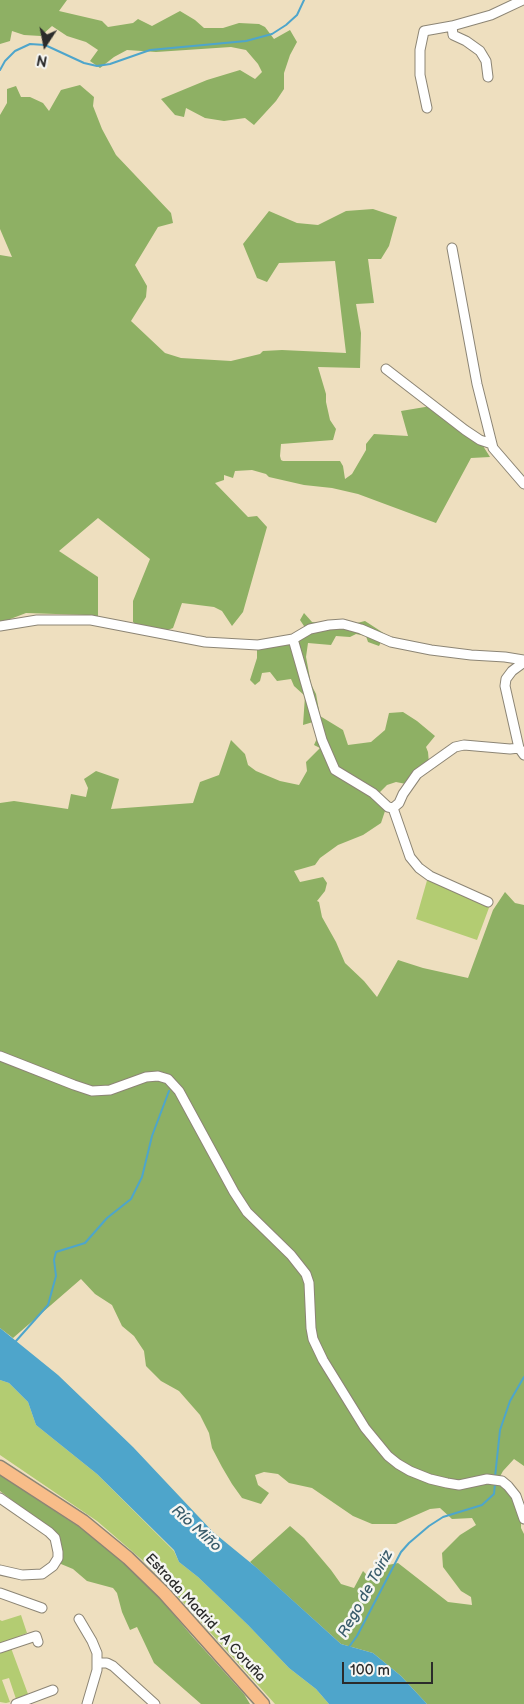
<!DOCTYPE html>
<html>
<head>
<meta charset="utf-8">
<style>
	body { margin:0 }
	#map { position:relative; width:524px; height:1704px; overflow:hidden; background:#eedfbf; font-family:"Balsamiq Sans",sans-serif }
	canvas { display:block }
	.north { position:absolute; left:20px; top:20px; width:50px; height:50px; -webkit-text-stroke:4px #f6f6f2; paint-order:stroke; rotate:191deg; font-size:14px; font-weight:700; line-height:20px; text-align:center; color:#2b2b2b }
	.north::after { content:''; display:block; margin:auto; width:18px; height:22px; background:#2b2b2b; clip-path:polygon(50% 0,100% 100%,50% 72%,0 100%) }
	.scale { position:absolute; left:342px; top:1662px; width:91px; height:22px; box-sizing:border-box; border:2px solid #2b2b2b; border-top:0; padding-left:6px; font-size:15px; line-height:18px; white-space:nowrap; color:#2b2b2b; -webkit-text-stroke:4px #f6f6f2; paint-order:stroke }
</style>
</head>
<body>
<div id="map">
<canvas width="524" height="1704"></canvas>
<div class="north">N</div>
<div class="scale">100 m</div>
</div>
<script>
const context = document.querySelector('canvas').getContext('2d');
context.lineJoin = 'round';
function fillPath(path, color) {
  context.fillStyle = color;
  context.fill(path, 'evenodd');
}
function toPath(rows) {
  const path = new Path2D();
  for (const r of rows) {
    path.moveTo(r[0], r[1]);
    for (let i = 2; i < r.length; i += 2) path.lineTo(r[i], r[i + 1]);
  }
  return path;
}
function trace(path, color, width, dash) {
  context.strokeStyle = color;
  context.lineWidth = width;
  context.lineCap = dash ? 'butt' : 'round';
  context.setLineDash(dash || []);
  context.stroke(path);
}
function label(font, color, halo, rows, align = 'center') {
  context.font = font + ' "Balsamiq Sans",sans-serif';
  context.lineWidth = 5;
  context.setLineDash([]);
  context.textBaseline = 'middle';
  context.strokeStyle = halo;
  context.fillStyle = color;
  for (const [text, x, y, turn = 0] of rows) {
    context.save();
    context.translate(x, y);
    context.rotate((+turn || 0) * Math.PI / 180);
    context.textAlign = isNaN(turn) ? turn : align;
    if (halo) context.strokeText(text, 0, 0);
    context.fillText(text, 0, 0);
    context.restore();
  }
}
fillPath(toPath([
	[428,877,490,905,477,940,416,919],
	[0,1380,9,1383,28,1402,36,1425,97,1474,174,1551,179,1562,198,1577,248,1625,289,1668,316,1689,329,1704,275,1704,162,1579,141,1559,97,1521,0,1455],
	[21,1615,27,1633,0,1644,0,1620,2,1621],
	[11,1648,28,1694,16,1699,9,1678,2,1680,10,1702,6,1703,0,1702,0,1652]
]), '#b3cc72');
fillPath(toPath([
	[0,0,67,0,59,11,102,21,108,27,133,23,138,19,152,26,180,11,195,20,204,28,223,28,239,23,259,24,265,27,274,39,290,30,297,42,290,55,284,73,284,89,276,101,254,125,245,118,224,121,205,118,186,108,184,117,175,115,161,99,207,80,240,70,255,79,262,72,258,64,246,50,231,47,156,52,127,50,114,57,100,68,90,61,98,50,86,42,67,36,52,26,41,36,24,35,12,31,10,41,0,44],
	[80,85,94,97,93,106,102,129,116,155,171,213,173,223,158,227,135,265,147,286,146,297,131,321,165,353,181,358,231,361,260,354,263,351,282,350,346,353,335,261,279,263,267,282,257,278,243,244,269,211,297,223,318,225,346,211,373,209,397,217,389,246,381,259,368,259,374,303,356,304,361,333,360,368,318,367,326,394,326,402,330,420,336,429,333,440,281,444,280,456,281,460,283,461,340,461,343,466,345,479,352,474,366,450,366,444,374,434,408,436,401,411,431,406,478,438,490,457,471,458,436,523,358,494,332,488,304,485,269,477,266,474,252,470,235,471,233,478,224,475,224,480,215,483,248,517,257,516,267,527,243,612,232,626,222,611,214,607,182,603,173,628,165,631,138,626,133,622,133,601,150,559,98,518,59,551,98,577,98,618,86,615,26,613,0,623,0,255,12,257,0,229,0,115,7,103,7,89,16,86,21,97,30,97,43,103,49,111,61,90],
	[304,613,312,622,320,623,333,620,353,624,365,621,385,634,379,646,368,642,366,636,356,634,350,637,336,636,331,645,308,643,306,657,311,684,316,694,320,716,343,730,348,745,371,742,385,730,389,713,403,712,417,721,435,736,426,747,428,752,429,763,406,784,396,782,387,785,377,795,385,811,381,823,363,835,338,845,320,858,315,865,294,871,300,882,323,877,327,883,325,891,317,901,319,902,322,917,336,942,345,963,364,981,377,997,398,960,423,968,468,978,493,910,505,892,515,903,524,905,524,1466,514,1459,503,1471,497,1482,506,1489,517,1502,521,1515,521,1528,524,1534,524,1704,427,1704,401,1676,373,1653,341,1644,250,1562,290,1526,304,1538,331,1570,341,1584,354,1588,363,1571,373,1581,383,1566,398,1563,448,1602,472,1605,471,1597,461,1591,443,1567,442,1553,460,1535,476,1525,472,1518,452,1519,440,1508,430,1509,396,1524,372,1524,353,1516,312,1488,289,1483,278,1474,264,1472,255,1475,258,1485,269,1493,261,1504,242,1498,232,1484,222,1467,212,1448,209,1433,200,1415,179,1391,161,1381,146,1366,144,1351,134,1336,122,1326,112,1305,95,1294,81,1279,13,1338,0,1328,0,803,14,801,68,809,71,794,86,797,88,788,84,779,96,771,119,779,111,809,193,803,200,782,219,775,231,740,245,754,248,765,256,771,280,781,299,785,307,771,306,762,320,748,314,745,318,736,313,722,303,725,305,696,294,686,291,679,277,681,270,672,262,673,260,681,255,685,250,680,257,658,257,648,299,636,306,629,300,620],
	[0,1475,96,1538,142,1577,191,1635,244,1694,250,1704,201,1704,154,1663,137,1627,130,1630,122,1612,117,1593,113,1588,87,1581,73,1569,61,1564,61,1546,47,1527,0,1491]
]), '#8eb064');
fillPath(toPath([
	[0,1328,58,1375,133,1447,213,1532,257,1568,341,1644,373,1653,401,1676,427,1704,329,1704,316,1689,289,1668,248,1625,198,1577,179,1562,174,1550,97,1474,36,1425,28,1402,9,1383,0,1380]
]), '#4ea5cb');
trace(toPath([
	[0,70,5,61,15,51,30,44,45,45,84,63,97,66,110,64,150,50,246,41,272,34,286,25,297,15,304,0],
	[16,1341,48,1305,56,1276,54,1260,56,1252,85,1243,107,1218,131,1199,142,1177,152,1136,169,1091],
	[495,1477,500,1430,510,1401,524,1377],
	[349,1647,357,1636,401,1552,409,1543,429,1526,443,1517,482,1505,494,1494,495,1484]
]), '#4ea5cb', 2);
const minor = toPath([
	[452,26,453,35,466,41,480,51,486,61,488,77],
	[427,108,420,75,420,50,424,31,452,26,491,15,523,0],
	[452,248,477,384,493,448,524,484],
	[386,369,465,430,480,440,492,444],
	[0,626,37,620,91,620,205,642,258,645,293,639,310,629,329,625,343,624,361,629,391,642,431,650,471,655,505,657,524,660],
	[293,639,322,740,335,770,373,793,388,807,393,808,399,803,403,794,417,774,455,747,464,745,510,749,519,748],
	[524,662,512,671,506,679,505,686,519,748,524,755],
	[393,808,410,857,419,868,430,876,488,902],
	[0,1056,74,1085,92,1091,110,1090,146,1077,158,1076,168,1079,179,1091,234,1192,247,1212,291,1255,306,1274,309,1283,311,1328,313,1339,323,1360,365,1428,388,1456,398,1464,410,1471,430,1479,447,1483,459,1485,487,1479,502,1481,508,1486,516,1496,524,1519],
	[0,1498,49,1532,55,1538,58,1552,58,1558,53,1566,42,1574,22,1575,0,1570],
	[0,1593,42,1608],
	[79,1619,92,1641,97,1653,97,1670,87,1704],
	[0,1648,36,1636,38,1642],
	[98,1663,107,1663,113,1666,155,1704],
	[16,1704,53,1690]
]);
const highway = toPath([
	[0,1467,83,1521,128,1558,164,1593,263,1704]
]);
trace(minor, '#8c8575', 11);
trace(highway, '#8c8575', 15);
trace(minor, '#fff', 9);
trace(highway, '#f8bd89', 12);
label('14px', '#2b2b2b', '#f6f6f2', [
	["Estrada Madrid - A Coruña",205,1618,47]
]);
label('italic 15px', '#395c6b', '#f6f6f2', [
	["Río Miño",196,1529,42],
	["Rego de Toiriz",366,1594,-61]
]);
</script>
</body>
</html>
